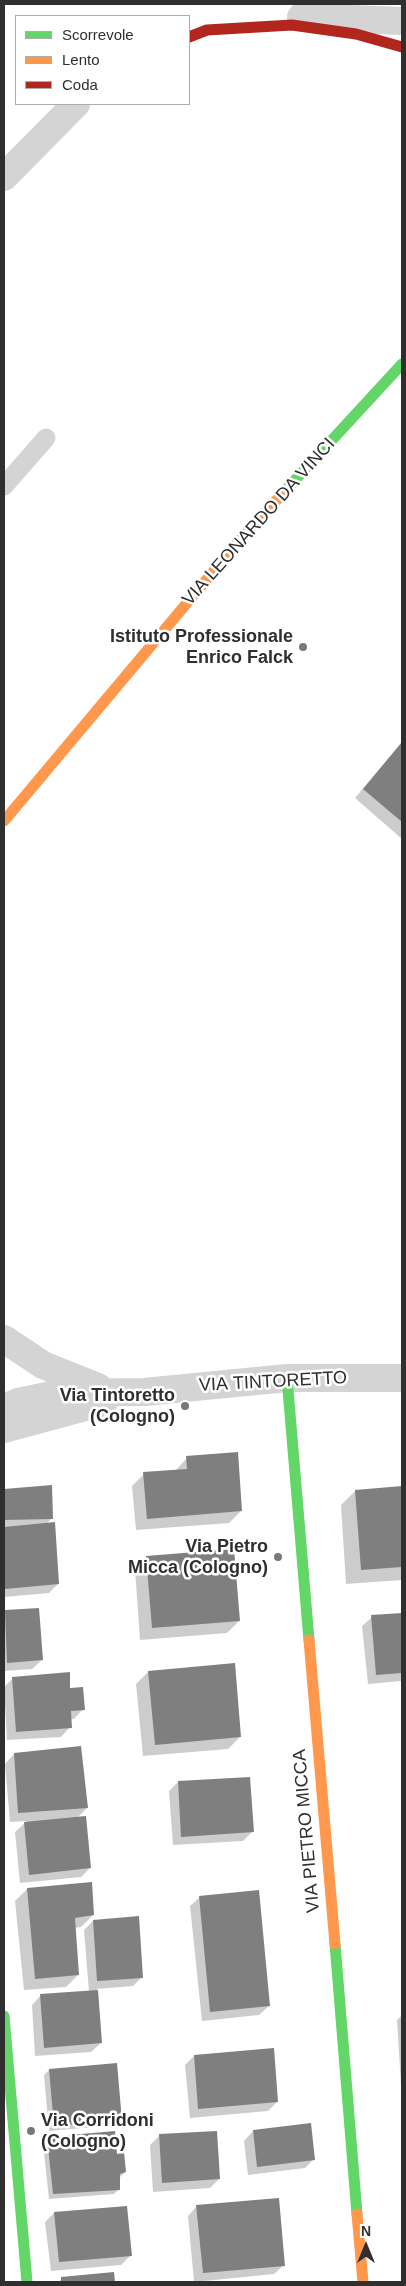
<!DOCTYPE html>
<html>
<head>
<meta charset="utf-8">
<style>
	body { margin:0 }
	#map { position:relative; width:406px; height:2286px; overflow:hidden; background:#fff; font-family:Arial,sans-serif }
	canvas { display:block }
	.frame { position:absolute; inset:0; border:5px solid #2f2f2f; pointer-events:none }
	.legend { position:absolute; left:15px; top:15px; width:175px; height:90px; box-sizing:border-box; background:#fff; border:1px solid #acacac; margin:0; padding:6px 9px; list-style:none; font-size:15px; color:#2f2f2f }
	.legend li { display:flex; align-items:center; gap:10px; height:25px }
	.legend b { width:25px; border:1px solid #acacac }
	.north { position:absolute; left:341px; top:2221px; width:50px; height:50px; -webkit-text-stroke:4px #fff; paint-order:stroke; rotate:0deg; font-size:14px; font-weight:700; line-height:20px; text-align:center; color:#2f2f2f }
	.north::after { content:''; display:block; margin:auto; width:18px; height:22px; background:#2f2f2f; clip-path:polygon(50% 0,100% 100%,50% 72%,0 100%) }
</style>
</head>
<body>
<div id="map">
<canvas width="406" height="2286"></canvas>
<div class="frame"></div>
<ul class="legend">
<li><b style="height:6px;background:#63d668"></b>Scorrevole</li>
<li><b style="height:6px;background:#ff974d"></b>Lento</li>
<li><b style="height:6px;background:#b3261e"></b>Coda</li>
</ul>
<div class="north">N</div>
</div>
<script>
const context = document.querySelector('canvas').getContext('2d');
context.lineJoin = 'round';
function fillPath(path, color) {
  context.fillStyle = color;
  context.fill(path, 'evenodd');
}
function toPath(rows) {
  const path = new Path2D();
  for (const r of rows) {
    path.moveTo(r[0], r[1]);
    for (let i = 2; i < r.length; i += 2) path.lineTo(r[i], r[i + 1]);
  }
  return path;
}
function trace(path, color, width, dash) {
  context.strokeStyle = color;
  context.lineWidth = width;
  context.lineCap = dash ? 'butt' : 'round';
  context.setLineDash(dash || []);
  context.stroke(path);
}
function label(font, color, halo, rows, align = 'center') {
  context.font = font + ' Arial,sans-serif';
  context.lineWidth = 5;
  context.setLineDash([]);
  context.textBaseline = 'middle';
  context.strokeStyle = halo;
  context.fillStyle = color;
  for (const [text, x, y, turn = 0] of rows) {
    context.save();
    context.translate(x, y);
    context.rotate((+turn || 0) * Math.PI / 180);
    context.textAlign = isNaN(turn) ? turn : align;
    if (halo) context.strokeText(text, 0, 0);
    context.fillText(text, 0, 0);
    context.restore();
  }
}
fillPath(toPath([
	[402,742,402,839,355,798],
	[187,1458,241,1511,229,1523,136,1530,132,1486,144,1474,175,1471],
	[51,1487,52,1518,46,1524,58,1584,49,1593,4,1597,4,1490],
	[402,1487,402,1580,346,1584,341,1505,355,1491],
	[147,1557,239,1621,227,1633,140,1640,135,1569],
	[5,1611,42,1660,32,1669,4,1671,4,1613],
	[402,1614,402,1681,368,1684,362,1626,372,1617],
	[233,1664,240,1737,228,1749,143,1756,136,1684,148,1672],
	[13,1678,69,1690,83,1709,74,1719,70,1719,70,1727,61,1737,7,1740,4,1687],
	[14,1754,87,1808,77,1818,90,1868,81,1877,20,1883,15,1832,27,1821,10,1822,5,1764],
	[178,1782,252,1832,243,1841,173,1845,169,1791],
	[27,1889,93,1915,81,1927,74,1928,78,1975,66,1987,24,1990,15,1901],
	[200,1897,269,2006,259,2015,202,2021,190,1906],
	[93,1921,142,1977,133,1986,97,1989,101,2043,91,2052,35,2056,32,2005,41,1995,89,1992,84,1930],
	[402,2015,402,2101,397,2020],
	[194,2056,277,2102,268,2111,190,2118,185,2065],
	[49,2070,121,2120,116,2125,49,2131,44,2075],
	[253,2131,314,2159,305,2168,248,2175,244,2141],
	[159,2136,219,2179,210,2188,153,2192,150,2145],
	[48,2138,116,2155,125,2172,120,2177,119,2189,114,2194,49,2199,43,2143],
	[197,2206,284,2265,274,2274,194,2282,188,2216],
	[54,2213,130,2256,121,2265,51,2271,45,2222],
	[113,2273,114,2282,58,2282,62,2279]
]), '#0003');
fillPath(toPath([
	[402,742,402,822,363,789],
	[238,1452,242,1511,147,1519,143,1472,187,1469,186,1456],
	[52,1485,53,1519,4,1520,4,1489],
	[402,1486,402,1567,361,1570,355,1490],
	[55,1522,59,1584,5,1589,4,1527],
	[234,1549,240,1621,152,1628,146,1556],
	[39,1608,43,1660,7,1663,5,1610],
	[402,1613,402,1673,376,1675,371,1615],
	[235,1663,241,1737,155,1745,148,1671],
	[70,1672,70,1688,83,1687,85,1710,71,1711,72,1728,16,1732,12,1677],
	[81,1746,88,1808,18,1813,14,1753],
	[250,1777,254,1832,181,1837,178,1781],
	[86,1816,91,1868,29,1875,24,1822],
	[92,1882,94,1915,75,1918,79,1975,35,1979,27,1888],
	[259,1890,270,2006,210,2012,199,1896],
	[139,1916,143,1978,97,1981,93,1920],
	[98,1990,102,2043,44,2048,40,1994],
	[274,2048,278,2102,198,2109,194,2055],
	[117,2063,122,2121,54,2126,49,2069],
	[311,2123,315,2160,257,2167,253,2130],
	[115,2131,117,2154,124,2152,126,2172,120,2174,120,2190,53,2194,47,2137],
	[217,2131,220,2179,162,2183,159,2134],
	[279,2198,285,2266,203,2273,196,2205],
	[127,2206,132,2256,59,2262,54,2212],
	[114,2272,115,2282,61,2282,61,2277]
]), '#7f7f7f');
trace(toPath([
	[4,486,46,438]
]), '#d4d4d4', 19);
trace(toPath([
	[301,17,402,21],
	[4,177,76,104],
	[4,1339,43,1365,98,1387],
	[4,1408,18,1402,61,1393,144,1392,287,1378,402,1378],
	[4,1429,104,1402]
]), '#d4d4d4', 28);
trace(toPath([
	[285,491,402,364],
	[287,1378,309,1640],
	[335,1944,357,2214],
	[4,2016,27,2282]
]), '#63d668', 11);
trace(toPath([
	[4,821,239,541,285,491],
	[309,1640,335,1944],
	[357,2214,363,2282]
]), '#ff974d', 11);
trace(toPath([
	[189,37,207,30,292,25,356,34,402,47]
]), '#b3261e', 11);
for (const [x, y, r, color] of [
	[303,647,5,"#787878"],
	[185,1406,5,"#787878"],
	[278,1557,5,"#787878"],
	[31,2131,5,"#787878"]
]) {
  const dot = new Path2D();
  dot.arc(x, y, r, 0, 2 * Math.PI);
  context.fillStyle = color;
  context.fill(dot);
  trace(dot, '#fff', 2);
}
label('18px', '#2f2f2f', '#fff', [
	["VIA LEONARDO DA VINCI",259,522,-48],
	["VIA TINTORETTO",273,1382,-3],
	["VIA PIETRO MICCA",307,1831,-95]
]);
label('bold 18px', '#2f2f2f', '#fff', [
	["Istituto Professionale",293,637],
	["Enrico Falck",293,658],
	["Via Tintoretto",175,1396],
	["(Cologno)",175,1417],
	["Via Pietro",268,1547],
	["Micca (Cologno)",268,1568],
	["Via Corridoni",41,2121,"left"],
	["(Cologno)",41,2142,"left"]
], 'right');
</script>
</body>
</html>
